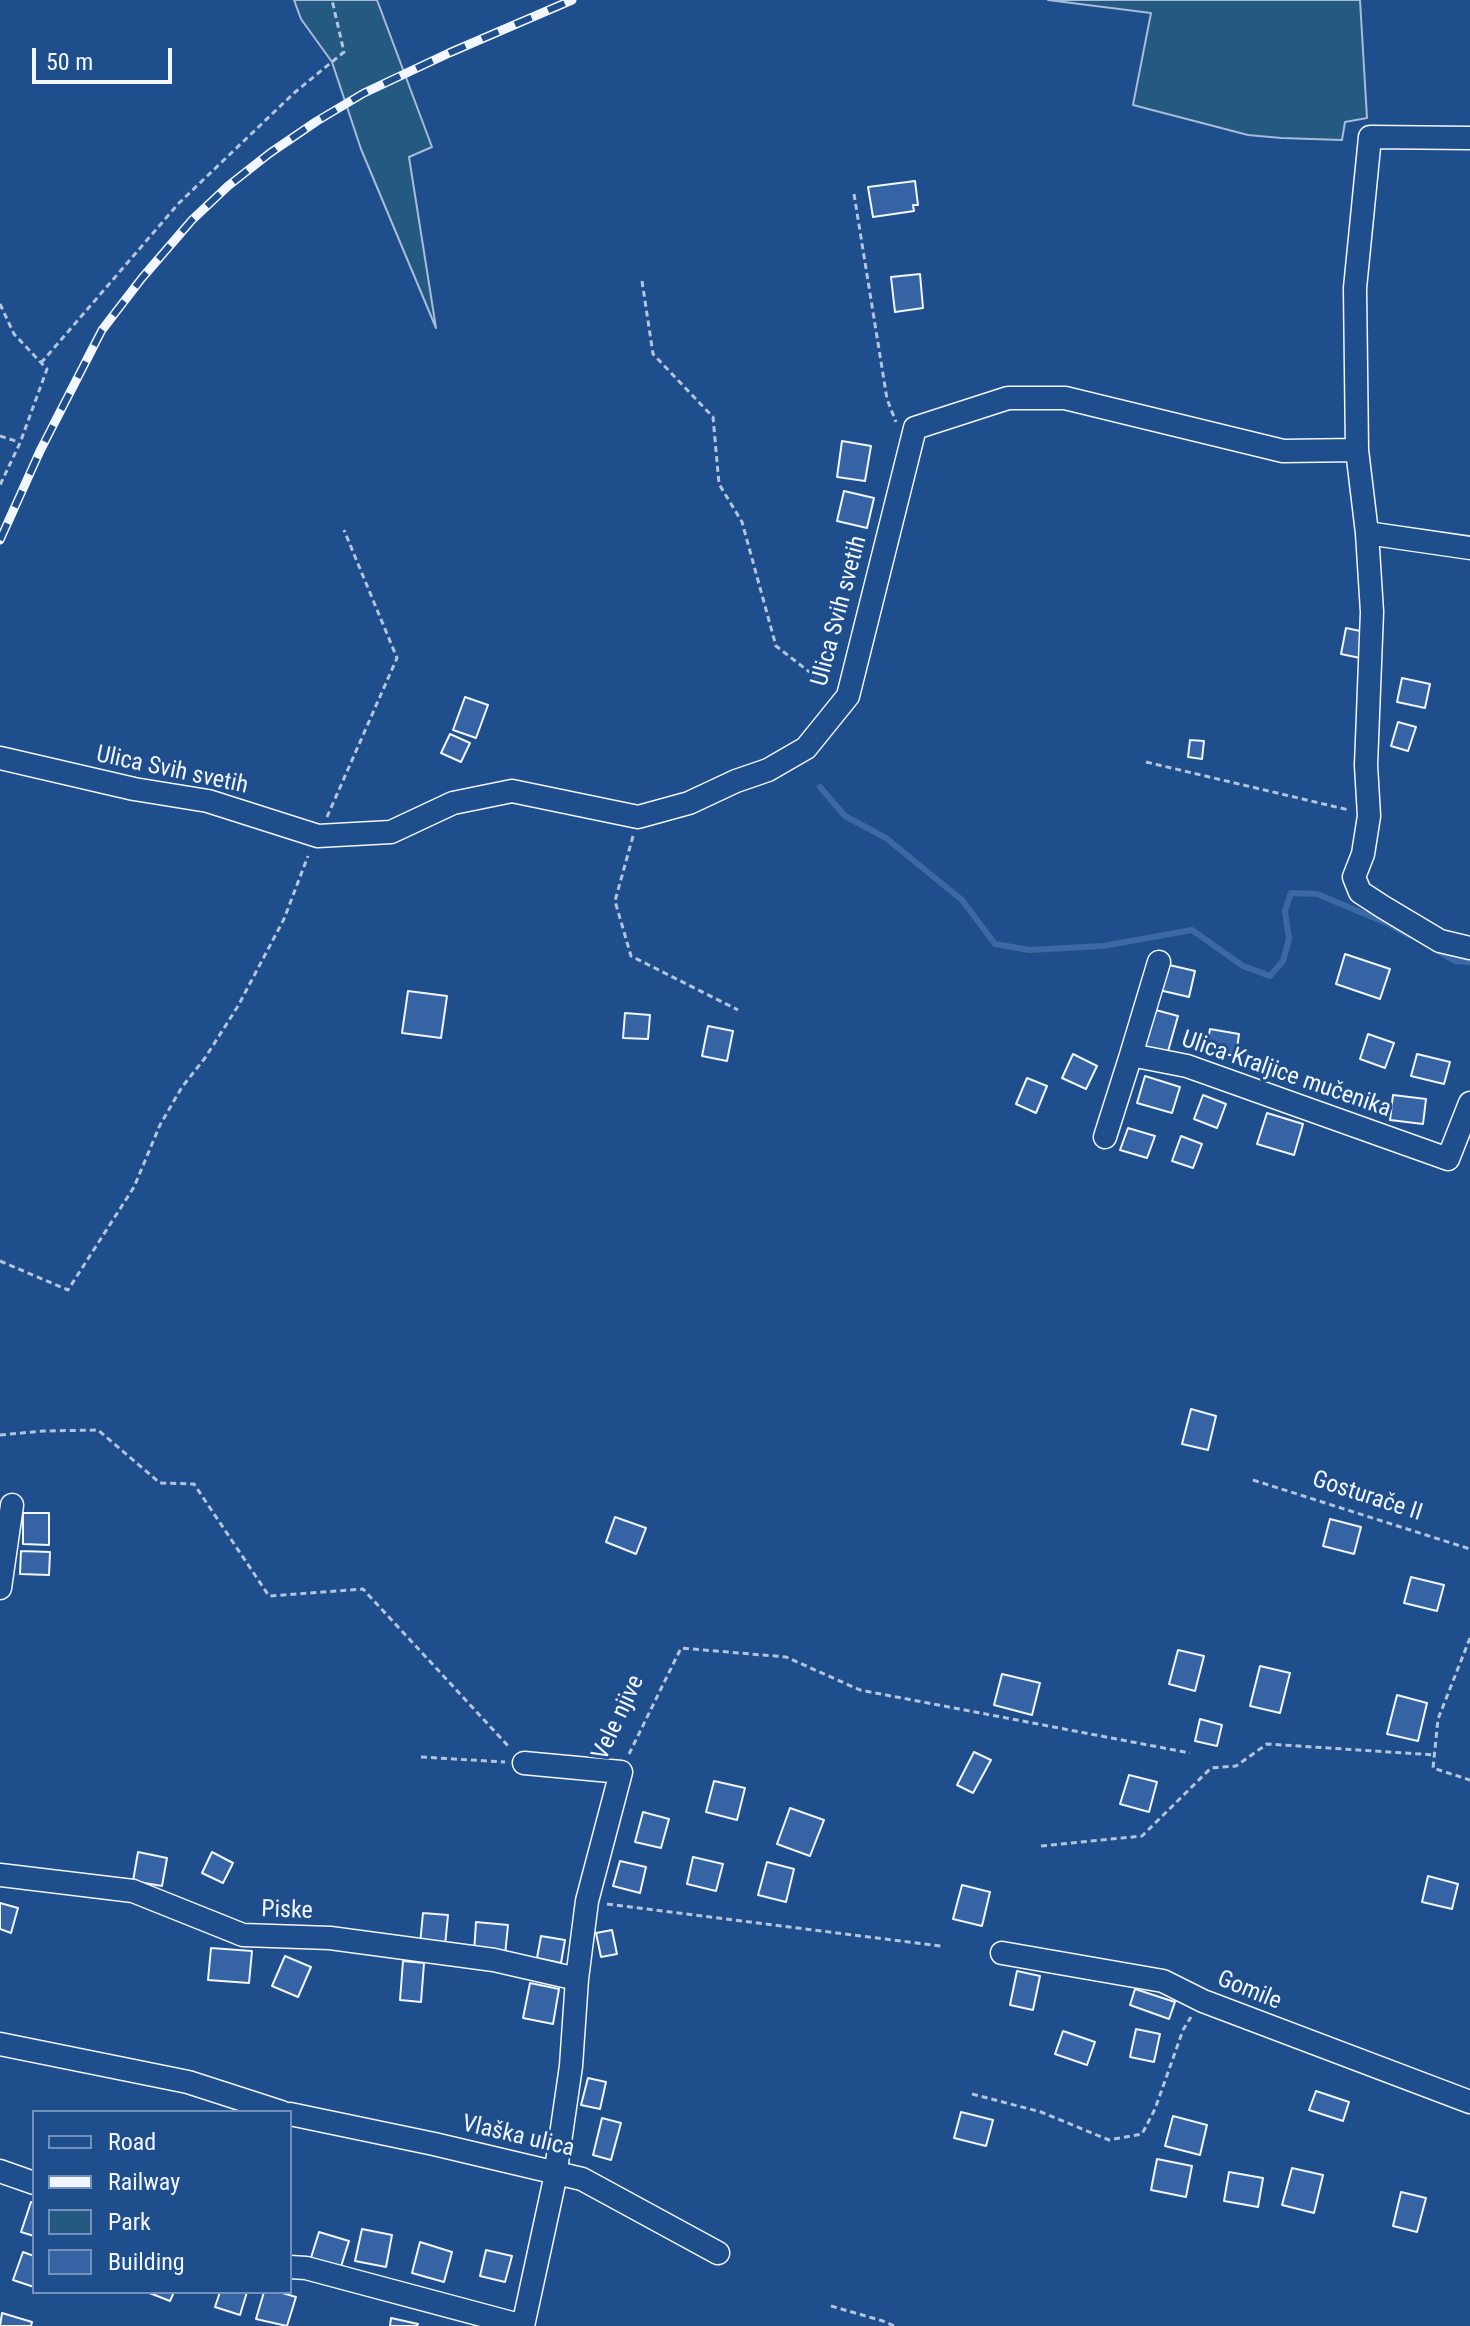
<!DOCTYPE html>
<html>
<head>
<meta charset="utf-8">
<style>
	body { margin:0 }
	#map { position:relative; width:1470px; height:2326px; overflow:hidden; background:#1f4e8c; font-family:"Roboto Condensed",sans-serif }
	canvas { display:block }
	.legend { position:absolute; left:32px; top:2110px; width:260px; height:184px; box-sizing:border-box; background:#1f4e8c; border:2px solid #7391ba; margin:0; padding:10px 14px; list-style:none; font-size:24px; color:#f2f6ff }
	.legend li { display:flex; align-items:center; gap:16px; height:40px }
	.legend b { width:40px; border:2px solid #7391ba }
	.scale { position:absolute; left:32px; top:48px; width:140px; height:36px; box-sizing:border-box; border:4px solid #f2f6ff; border-top:0; padding-left:10px; font-size:24px; line-height:28px; white-space:nowrap; color:#f2f6ff; -webkit-text-stroke:6px #1f4e8c; paint-order:stroke }
</style>
</head>
<body>
<div id="map">
<canvas width="1470" height="2326"></canvas>
<ul class="legend">
<li><b style="height:10px;background:#1f4e8c"></b>Road</li>
<li><b style="height:10px;background:#f2f6ff"></b>Railway</li>
<li><b style="height:22px;background:#245a82"></b>Park</li>
<li><b style="height:22px;background:#3563a3"></b>Building</li>
</ul>
<div class="scale">50 m</div>
</div>
<script>
const context = document.querySelector('canvas').getContext('2d');
context.lineJoin = 'round';
function fillPath(path, color) {
  context.fillStyle = color;
  context.fill(path, 'evenodd');
}
function toPath(rows) {
  const path = new Path2D();
  for (const r of rows) {
    path.moveTo(r[0], r[1]);
    for (let i = 2; i < r.length; i += 2) path.lineTo(r[i], r[i + 1]);
  }
  return path;
}
function trace(path, color, width, dash) {
  context.strokeStyle = color;
  context.lineWidth = width;
  context.lineCap = dash ? 'butt' : 'round';
  context.setLineDash(dash || []);
  context.stroke(path);
}
function label(font, color, halo, rows, align = 'center') {
  context.font = font + ' "Roboto Condensed",sans-serif';
  context.lineWidth = 6;
  context.setLineDash([]);
  context.textBaseline = 'middle';
  context.strokeStyle = halo;
  context.fillStyle = color;
  for (const [text, x, y, turn = 0] of rows) {
    context.save();
    context.translate(x, y);
    context.rotate((+turn || 0) * Math.PI / 180);
    context.textAlign = isNaN(turn) ? turn : align;
    if (halo) context.strokeText(text, 0, 0);
    context.fillText(text, 0, 0);
    context.restore();
  }
}
const green = toPath([
	[294,0,377,0,432,147,409,157,436,328,361,149,332,62,301,19,294,0],
	[1048,0,1360,0,1367,118,1345,122,1342,140,1281,138,1248,135,1133,105,1151,13,1048,0]
]);
fillPath(green, '#245a82');
trace(green, '#a8bbd7', 2);
trace(toPath([
	[820,787,845,816,886,838,962,900,995,944,1029,950,1103,946,1192,930,1243,966,1270,976,1283,961,1289,939,1285,911,1291,893,1317,894,1389,924,1409,935],
	[1436,950,1455,961,1470,962]
]), '#3b69a3', 6);
const building = toPath([
	[915,181,918,205,913,205,914,211,873,217,868,187,915,181],
	[920,274,923,308,895,312,891,277,920,274],
	[842,441,871,446,865,481,837,477,842,441],
	[844,491,874,498,867,528,837,521,844,491],
	[1346,628,1365,632,1360,658,1341,654,1346,628],
	[1402,678,1430,684,1425,708,1397,702,1402,678],
	[465,697,488,705,476,738,453,730,465,697],
	[1398,722,1416,727,1408,751,1391,746,1398,722],
	[450,734,470,743,461,762,441,753,450,734],
	[1190,740,1204,741,1202,759,1188,757,1190,740],
	[1345,954,1390,969,1380,999,1336,984,1345,954],
	[1165,964,1195,971,1189,997,1159,990,1165,964],
	[408,991,447,996,441,1038,402,1033,408,991],
	[1152,1009,1178,1016,1167,1055,1141,1048,1152,1009],
	[625,1013,650,1015,648,1039,623,1038,625,1013],
	[708,1026,733,1031,727,1061,702,1056,708,1026],
	[1210,1029,1239,1034,1236,1056,1206,1051,1210,1029],
	[1368,1034,1394,1043,1385,1068,1360,1059,1368,1034],
	[1073,1054,1097,1066,1086,1089,1062,1078,1073,1054],
	[1417,1054,1450,1062,1444,1084,1411,1076,1417,1054],
	[1145,1076,1180,1087,1172,1113,1137,1103,1145,1076],
	[1027,1078,1047,1086,1036,1113,1016,1104,1027,1078],
	[1203,1095,1226,1104,1217,1128,1194,1119,1203,1095],
	[1393,1095,1426,1099,1423,1124,1390,1120,1393,1095],
	[1267,1113,1303,1124,1294,1155,1257,1144,1267,1113],
	[1128,1128,1155,1136,1147,1158,1120,1150,1128,1128],
	[1181,1136,1202,1144,1193,1168,1172,1161,1181,1136],
	[1191,1409,1216,1416,1208,1450,1182,1444,1191,1409],
	[23,1513,49,1513,49,1545,23,1544,23,1513],
	[615,1517,646,1528,636,1554,606,1542,615,1517],
	[1330,1519,1361,1527,1354,1554,1323,1546,1330,1519],
	[21,1551,50,1552,49,1575,20,1574,21,1551],
	[1411,1577,1444,1585,1437,1611,1404,1603,1411,1577],
	[1178,1650,1204,1656,1195,1691,1169,1684,1178,1650],
	[1260,1666,1290,1673,1280,1713,1250,1706,1260,1666],
	[1002,1674,1040,1683,1032,1715,994,1705,1002,1674],
	[1397,1695,1427,1703,1418,1741,1387,1734,1397,1695],
	[1200,1719,1222,1725,1217,1746,1195,1741,1200,1719],
	[974,1752,991,1760,973,1793,957,1785,974,1752],
	[1129,1775,1157,1782,1149,1812,1120,1804,1129,1775],
	[714,1781,745,1788,737,1820,706,1812,714,1781],
	[790,1808,824,1820,810,1856,777,1844,790,1808],
	[643,1812,669,1819,661,1848,635,1842,643,1812],
	[138,1852,167,1858,162,1886,133,1881,138,1852],
	[212,1852,233,1863,223,1883,202,1873,212,1852],
	[693,1857,723,1864,716,1891,687,1884,693,1857],
	[620,1861,646,1867,640,1893,613,1886,620,1861],
	[767,1862,794,1869,786,1902,758,1895,767,1862],
	[1428,1876,1458,1884,1452,1909,1422,1902,1428,1876],
	[962,1885,990,1892,982,1926,953,1919,962,1885],
	[0,1903,18,1908,11,1933,0,1929,0,1903],
	[423,1913,448,1915,445,1946,420,1944,423,1913],
	[476,1922,508,1925,505,1955,474,1953,476,1922],
	[612,1930,617,1954,601,1957,596,1933,612,1930],
	[541,1936,565,1940,561,1963,537,1958,541,1936],
	[211,1948,252,1951,249,1983,208,1980,211,1948],
	[285,1956,311,1967,298,1997,272,1986,285,1956],
	[403,1961,424,1963,421,2002,400,2000,403,1961],
	[1017,1971,1040,1976,1033,2010,1010,2005,1017,1971],
	[530,1983,559,1989,553,2024,523,2018,530,1983],
	[1135,1989,1175,2002,1169,2019,1130,2005,1135,1989],
	[1136,2029,1160,2034,1154,2062,1130,2057,1136,2029],
	[1063,2031,1095,2042,1087,2065,1055,2054,1063,2031],
	[588,2078,606,2082,600,2109,581,2105,588,2078],
	[1316,2091,1349,2102,1343,2121,1309,2110,1316,2091],
	[961,2112,993,2120,986,2146,954,2138,961,2112],
	[1173,2116,1207,2125,1200,2155,1165,2146,1173,2116],
	[602,2118,621,2123,611,2160,593,2155,602,2118],
	[1157,2159,1192,2166,1186,2197,1151,2190,1157,2159],
	[1292,2168,1323,2175,1314,2213,1282,2205,1292,2168],
	[1229,2172,1263,2178,1258,2207,1224,2201,1229,2172],
	[1401,2192,1426,2198,1417,2232,1393,2226,1401,2192],
	[31,2202,34,2203,34,2236,21,2232,31,2202],
	[362,2229,392,2235,386,2267,355,2261,362,2229],
	[319,2232,349,2241,339,2273,309,2264,319,2232],
	[420,2242,452,2252,444,2282,412,2273,420,2242],
	[486,2250,512,2256,505,2282,480,2276,486,2250],
	[23,2252,34,2256,34,2287,13,2280,23,2252],
	[147,2292,174,2292,170,2301,147,2292],
	[220,2292,247,2292,240,2315,215,2307,220,2292],
	[264,2292,279,2292,296,2297,287,2326,256,2319,264,2292],
	[2,2313,32,2322,31,2326,0,2326,2,2313],
	[391,2318,418,2324,417,2326,390,2326,391,2318]
]);
fillPath(building, '#3563a3');
trace(building, '#f2f6ff', 2);
const minor = toPath([
	[1470,138,1370,137,1355,288,1357,450,1367,533,1372,612,1366,765,1369,816,1363,854,1354,877,1360,892,1383,907,1440,941,1470,948],
	[1367,533,1470,548],
	[0,758,134,789,208,801,318,836,391,832,453,803,512,791,638,817,689,803,736,781,768,770,806,748,848,696,915,428,1008,398,1065,398,1283,451,1357,450],
	[1131,1055,1159,962],
	[1105,1137,1131,1055,1187,1066,1448,1159,1470,1103],
	[0,1588,12,1505],
	[0,1875,133,1891,243,1935,330,1938,494,1960,577,1979],
	[1002,1953,1163,1981,1203,2001,1470,2102],
	[0,2044,188,2082,281,2112],
	[290,2114,434,2144,582,2179,718,2253],
	[0,2171,34,2183],
	[290,2267,306,2268,523,2326,554,2183,571,2066,577,1979,587,1901,621,1772,524,1763]
]);
trace(minor, '#f2f6ff', 25);
trace(toPath([
	[854,194,887,399,896,422],
	[642,281,653,354,713,417,719,484,742,522,776,646,830,688],
	[0,304,14,334,47,369,20,443,0,485],
	[41,363,179,203,294,93,344,52,332,0],
	[0,436,19,442],
	[1146,762,1349,810],
	[327,817,397,658,344,530],
	[633,836,615,901,631,956,738,1010],
	[0,1261,68,1290,134,1187,160,1125,182,1087,205,1058,238,1006,284,919,308,856],
	[0,1435,43,1431,98,1430,160,1483,194,1484,269,1596,363,1589,510,1748],
	[1253,1480,1470,1549],
	[1470,1638,1438,1719,1433,1768,1470,1780],
	[629,1754,681,1648,786,1657,860,1690,1190,1753],
	[421,1757,505,1762],
	[1041,1846,1142,1836,1211,1768,1236,1766,1267,1744,1435,1755],
	[607,1904,941,1946],
	[972,2094,1041,2112,1109,2140,1142,2134,1155,2109,1183,2030,1191,2017],
	[831,2306,883,2321,894,2326]
]), '#b3c4dc', 3, [6, 4]);
trace(minor, '#1f4e8c', 22);
const rail = toPath([
	[0,540,40,451,102,330,142,278,192,220,228,186,270,153,317,121,364,93,449,53,572,0]
]);
trace(rail, '#f2f6ff', 9);
trace(rail, '#1f4e8c', 6, [18]);
label('24px', '#f2f6ff', '#1f4e8c', [
	["Ulica Svih svetih",840,611,-75],
	["Ulica Svih svetih",172,771,12],
	["Ulica Kraljice mučenika",1286,1075,19],
	["Gosturače II",1367,1497,18],
	["Vele njive",619,1718,-65],
	["Piske",287,1911,2],
	["Gomile",1249,1991,22],
	["Vlaška ulica",518,2137,13]
]);
</script>
</body>
</html>
